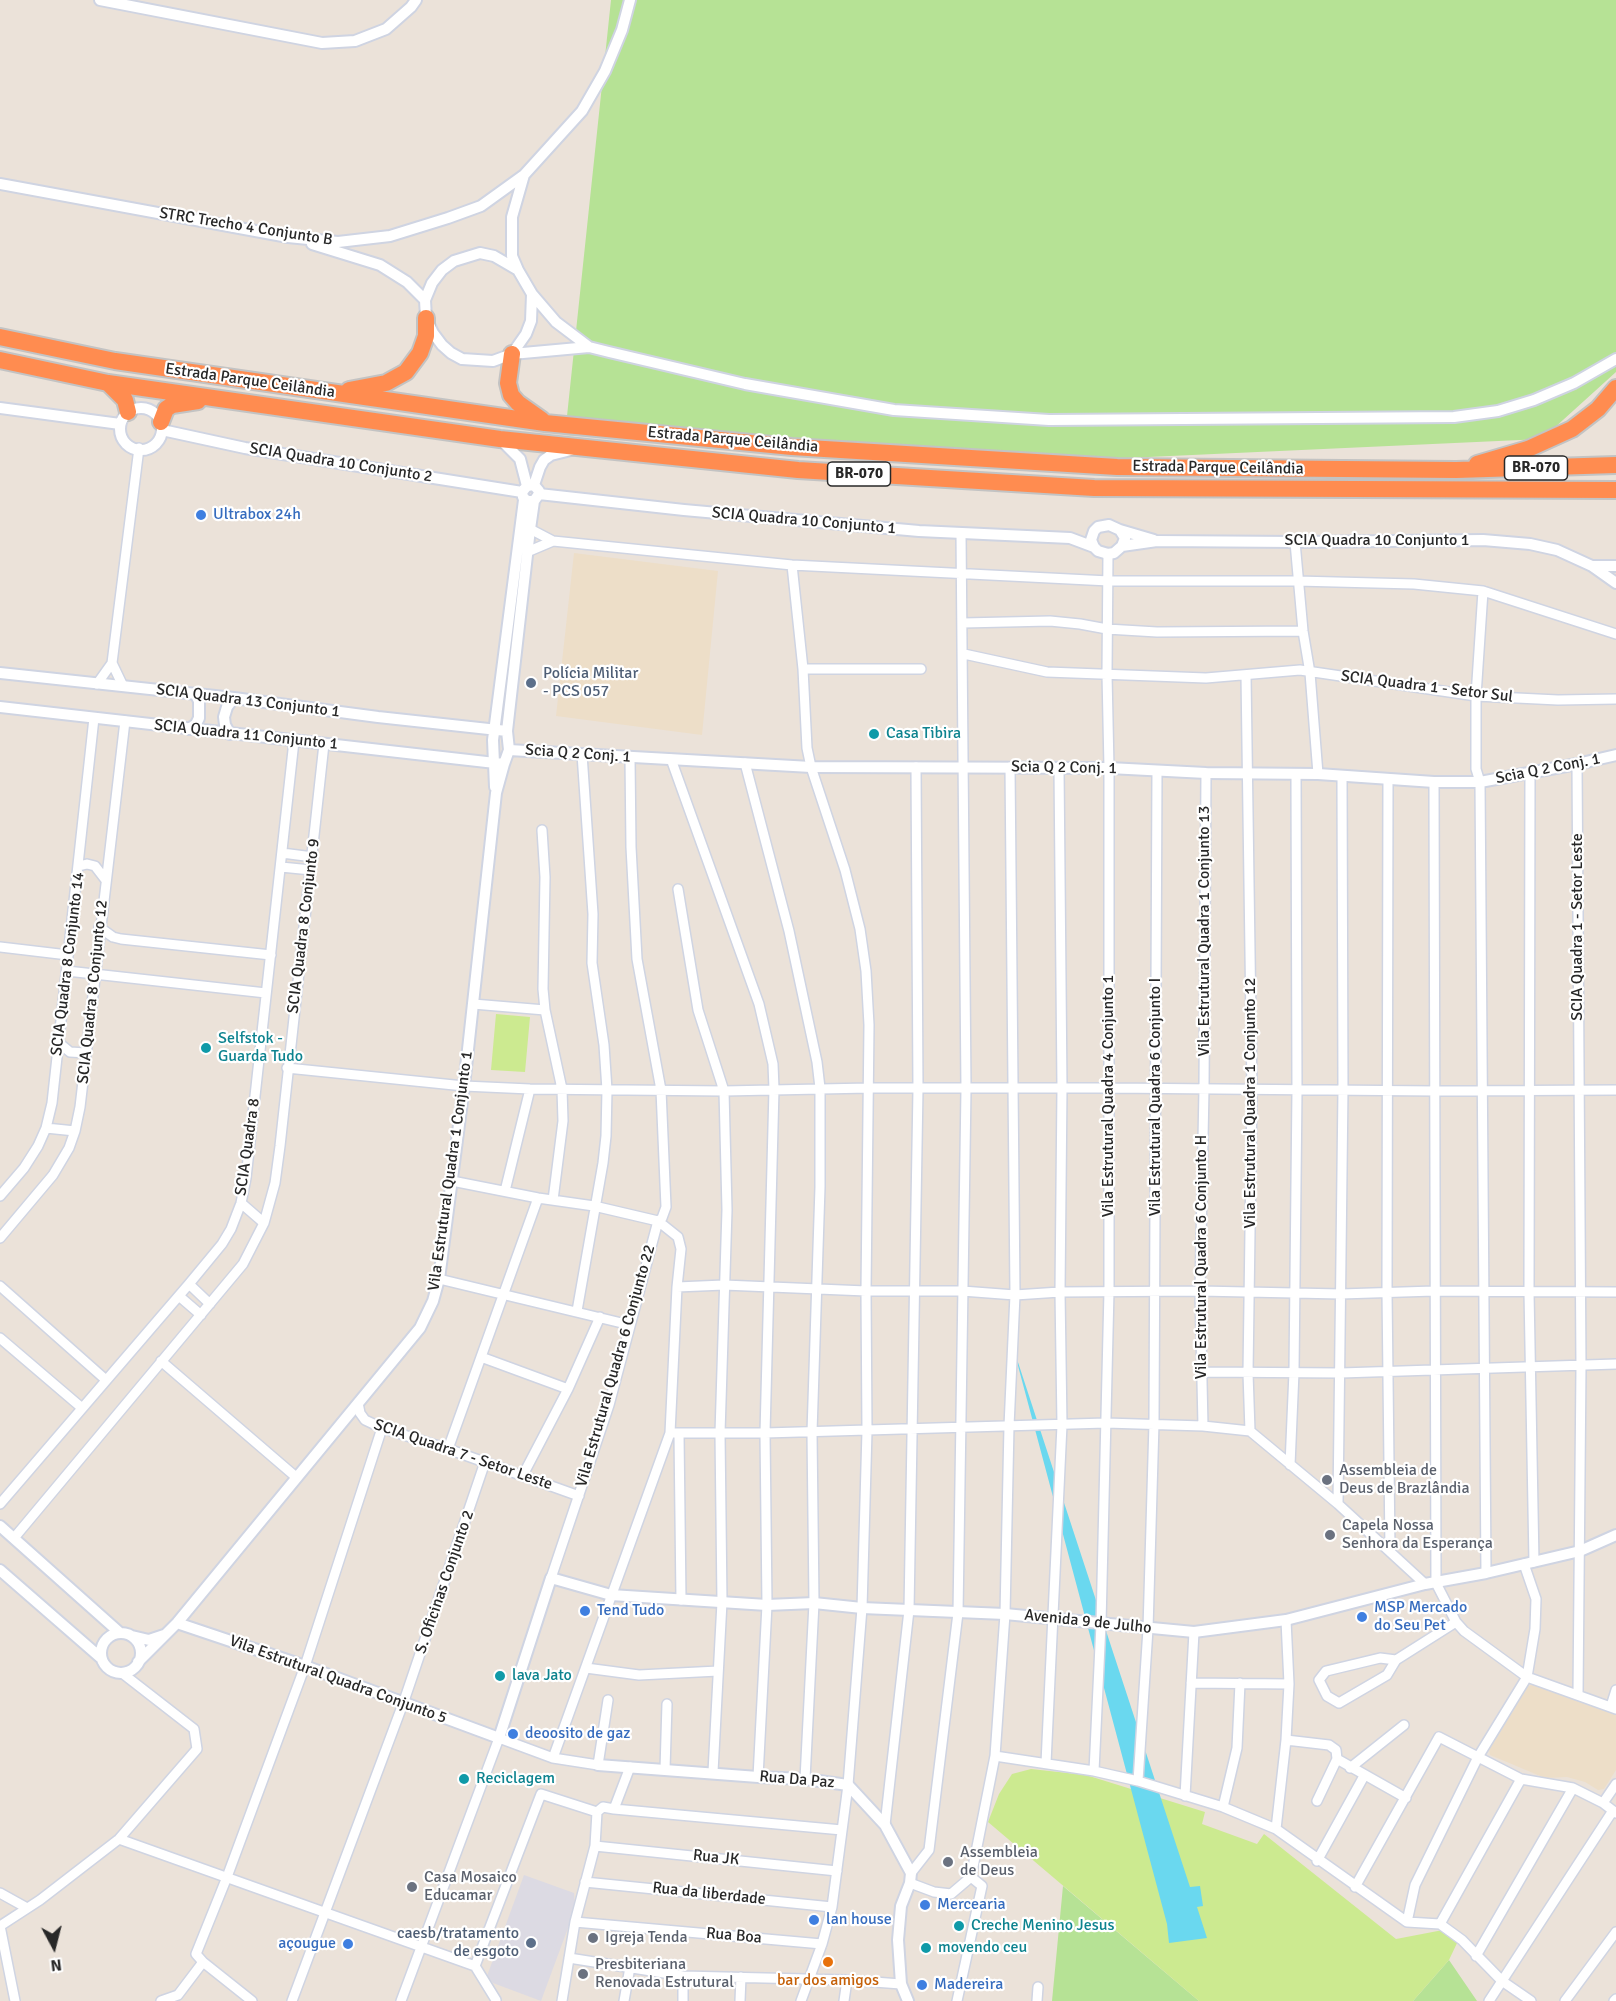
<!DOCTYPE html>
<html>
<head>
<meta charset="utf-8">
<style>
	body { margin:0 }
	#map { position:relative; width:1616px; height:2001px; overflow:hidden; background:#ebe2d9; font-family:Signika,sans-serif }
	canvas { display:block }
	.north { position:absolute; left:24px; top:1917px; width:60px; height:60px; -webkit-text-stroke:4px #fff; paint-order:stroke; rotate:173deg; font-size:16px; font-weight:700; line-height:24px; text-align:center; color:#282828 }
	.north::after { content:''; display:block; margin:auto; width:21px; height:27px; background:#282828; clip-path:polygon(50% 0,100% 100%,50% 72%,0 100%) }
</style>
</head>
<body>
<div id="map">
<canvas width="1616" height="2001"></canvas>
<div class="north">N</div>
</div>
<script>
const context = document.querySelector('canvas').getContext('2d');
context.lineJoin = 'round';
function fillPath(path, color) {
  context.fillStyle = color;
  context.fill(path, 'evenodd');
}
function toPath(rows) {
  const path = new Path2D();
  for (const r of rows) {
    if (r.length === 3) {
      path.moveTo(r[0] + r[2], r[1]);
      path.arc(r[0], r[1], r[2], 0, 2 * Math.PI);
      continue;
    }
    path.moveTo(r[0], r[1]);
    for (let i = 2; i < r.length; i += 2) path.lineTo(r[i], r[i + 1]);
  }
  return path;
}
function trace(path, color, width, dash) {
  context.strokeStyle = color;
  context.lineWidth = width;
  context.lineCap = dash ? 'butt' : 'round';
  context.setLineDash(dash || []);
  context.stroke(path);
}
function label(font, color, halo, rows, align = 'center') {
  context.font = font + ' Signika,sans-serif';
  context.lineWidth = 4.5;
  context.setLineDash([]);
  context.textBaseline = 'middle';
  context.strokeStyle = halo;
  context.fillStyle = color;
  for (const [text, x, y, turn = 0] of rows) {
    context.save();
    context.translate(x, y);
    context.rotate((+turn || 0) * Math.PI / 180);
    context.textAlign = isNaN(turn) ? turn : align;
    if (halo) context.strokeText(text, 0, 0);
    context.fillText(text, 0, 0);
    context.restore();
  }
}
fillPath(toPath([
	[524,1875,574,1893,575,1909,541,2001,493,1983,487,1976]
]), '#dcdae3');
fillPath(toPath([
	[574,553,718,571,702,735,556,716],
	[1534,1684,1616,1715,1616,1770,1604,1789,1598,1790,1585,1782,1567,1777,1545,1778,1490,1755,1489,1749,1525,1687]
]), '#eddec8');
fillPath(toPath([
	[611,0,1616,0,1616,372,1542,439,1039,462,565,435],
	[1063,1886,1199,2001,1052,2001],
	[1449,1960,1477,2001,1413,2001]
]), '#b6e295');
fillPath(toPath([
	[496,1014,530,1017,525,1072,491,1070],
	[1031,1769,1086,1775,1205,1812,1202,1824,1257,1844,1264,1834,1396,1939,1443,1930,1458,1941,1449,1960,1413,2001,1199,2001,988,1822,999,1794,1012,1774]
]), '#ccea90');
fillPath(toPath([
	[1013,1347,1190,1887,1200,1886,1203,1906,1197,1907,1207,1938,1169,1943,1167,1924]
]), '#6ad8ef');
const minor = toPath([
	[530,529,553,541,792,565,1109,581,1297,581,1414,584,1483,591,1616,634],
	[1295,542,1303,631,1310,673,1318,774],
	[527,552,553,541],
	[792,565,803,669,807,748,811,767,845,870,860,929,866,971,869,1025,866,1291,867,1431,862,1608,848,1785,832,1907,822,1944,801,2001],
	[1483,591,1476,696,1476,769,1480,782,1486,1573],
	[963,623,1050,621,1080,624,1107,629,1157,632,1303,631],
	[964,654,1047,672,1206,678,1300,670,1476,696,1558,700,1616,699],
	[112,663,123,686],
	[803,669,921,669],
	[1246,675,1252,1090,1248,1373,1250,1431],
	[97,684,112,663,139,448],
	[671,759,759,1004,773,1064,774,1089,765,1433,767,1605,758,1777],
	[745,763,789,931,817,1062,820,1088,820,1187,812,1432,814,1603,805,1779],
	[1577,764,1581,1366,1578,1695],
	[1530,774,1529,1292,1534,1562],
	[1388,779,1387,1292,1390,1550],
	[1434,782,1436,1583,1456,1622,1464,1631,1527,1677,1616,1709],
	[542,830,545,877,543,989,545,1010,562,1089,563,1121,553,1200],
	[282,853,313,857],
	[79,866,87,864,95,866,105,879],
	[281,867,311,870],
	[678,889,698,1010,724,1091,727,1210,720,1433,722,1602,713,1772],
	[99,927,113,937,121,939,271,955],
	[0,947,68,955],
	[67,971,266,993],
	[473,1004,545,1010],
	[59,1043,70,1052,86,1053],
	[287,1068,464,1086,530,1089,724,1091,869,1088,1110,1088,1436,1091,1616,1090],
	[46,1128,75,1131],
	[452,1181,538,1198,594,1206,658,1221,678,1237,681,1249,677,1287,670,1433,553,1758],
	[505,1191,530,1089],
	[0,1196,24,1168,38,1146,46,1128,52,1103,94,718],
	[241,1203,264,1223],
	[0,1238,53,1175,69,1148,75,1131,80,1107,125,721],
	[439,1279,630,1325],
	[189,1284,210,1304],
	[0,1286,106,1380],
	[677,1287,724,1285,866,1291,962,1291,1015,1295,1060,1292,1200,1291,1341,1294,1434,1291,1616,1292],
	[179,1296,201,1315],
	[577,1311,603,1163,606,1136,607,1090,604,1045,592,963,593,914,582,754],
	[0,1338,82,1408],
	[481,1357,568,1389],
	[161,1361,296,1477],
	[1201,1372,1341,1373,1616,1364],
	[358,1403,360,1413,365,1420,382,1428,448,1449,579,1496],
	[1203,1426,1200,1291,1204,1089,1206,773],
	[1250,1431,1338,1504,1425,1584],
	[670,1433,765,1433,1106,1423,1203,1426,1250,1431],
	[679,1434,681,1600],
	[448,1449,538,1198],
	[1290,1465,1294,1372,1297,1090,1296,774],
	[523,1475,568,1389,600,1317],
	[0,1504,189,1284,222,1244,231,1229,241,1203,246,1178,294,741],
	[1338,1504,1343,1089,1342,776],
	[14,1538,243,1264,264,1223,275,1183,280,1146,324,744],
	[551,1578,609,1405,658,1221,662,1218,666,1207,661,1090,637,959,631,847,630,758],
	[1396,1660,1387,1675,1339,1703,1327,1696,1319,1680,1326,1671,1380,1658,1396,1660,1456,1622],
	[586,1668,639,1675,718,1671],
	[1191,1683,1289,1684],
	[1611,1706,1616,1690],
	[1286,1740,1329,1745,1336,1750,1337,1759,1317,1801],
	[995,1756,1094,1771,1138,1781,1223,1807,1276,1829,1407,1922,1440,1924,1462,1940,1502,1981,1531,2001],
	[1337,1759,1406,1798],
	[1046,1763,1062,1425,1060,1292,1062,1088,1059,768],
	[1350,1768,1404,1725],
	[665,1769,667,1704],
	[1094,1771,1101,1624,1109,1291,1109,768,1107,674,1108,554],
	[1138,1781,1148,1629,1154,1423,1157,771],
	[1185,1796,1194,1632],
	[1603,1803,1616,1784],
	[1223,1807,1237,1748,1240,1683],
	[614,1809,842,1830],
	[885,1825,909,1610,918,1089,916,767],
	[1276,1829,1286,1740,1289,1684,1286,1620],
	[119,1839,475,1966],
	[595,1846,837,1871],
	[1317,1861,1364,1776],
	[911,1873,929,1850,958,1613,966,1089,961,533],
	[585,1882,832,1907],
	[910,1883,934,1892,951,1894,971,1877,995,1756,1005,1614,1009,1426,1015,1295,1010,767],
	[1355,1887,1439,1737,1521,1779,1573,1788,1603,1803,1616,1813],
	[0,1893,27,1908],
	[575,1922,822,1944],
	[1407,1922,1415,1885,1478,1757,1527,1677,1535,1629,1536,1599,1524,1564],
	[1440,1924,1521,1779],
	[0,1926,40,1900,119,1839,197,1749,194,1729,122,1673],
	[0,1926,15,2001],
	[1476,1956,1573,1788],
	[569,1958,683,1976,847,1980,901,1984],
	[475,1966,541,1794,597,1812,603,1807,614,1809,630,1767],
	[475,1966,496,2000],
	[683,1976,683,2001],
	[161,2001,178,1995,203,1962],
	[252,2001,203,1962,196,1954,227,1877,305,1666,382,1428],
	[292,2001,404,1701,485,1462],
	[401,2001,499,1738,553,1758,598,1765,608,1700],
	[562,2001,575,1922,595,1846,597,1812],
	[624,2001,630,1967],
	[740,2001,741,1977],
	[844,2001,847,1980],
	[957,2001,982,1886,971,1877],
	[1037,2001,1038,1987],
	[1489,2001,1612,1812],
	[1565,2001,1616,1932],
	[1614,2001,1616,1999]
]);
const tertiary = toPath([
	[100,0,322,43,355,41,386,29,411,7,416,0],
	[0,184,288,237,338,242,390,236,448,218,481,206,524,175,582,111,605,71,622,30,630,0],
	[312,244,380,265,407,282,425,300],
	[480,253,494,256,518,270,532,294,531,321,526,334,512,354,493,361,462,359,451,353,442,345,433,333,426,318,425,300,432,283,442,270,454,261,480,253],
	[518,270,512,256,512,217,524,175],
	[532,294,556,322,589,347,609,352,745,384,894,410,1049,420,1454,417,1498,411,1534,400,1574,383,1616,359],
	[512,354,589,347],
	[0,408,120,424],
	[141,429,21],
	[162,430,245,448,522,492],
	[500,439,520,459,527,486],
	[534,485,540,467,544,460,551,455,571,450],
	[539,494,684,510,919,531,1070,538,1094,547],
	[1109,525,1120,530,1125,538,1122,546,1114,553,1108,554,1098,551,1094,547,1091,540,1094,531,1098,527,1109,525],
	[1120,530,1154,540],
	[1122,546,1157,541,1295,542,1483,540,1530,544,1557,550,1592,566,1616,583],
	[1592,566,1616,566],
	[0,673,234,698,378,717,507,731],
	[0,707,504,764],
	[189,729,196,724,199,718,199,701,196,695],
	[230,734,225,725,224,717,227,707,234,698],
	[509,750,811,767,1109,768,1206,773,1318,774,1434,782,1480,782,1577,764,1616,755],
	[495,787,493,740,524,500],
	[0,1526,120,1633],
	[0,1570,101,1658],
	[177,1623,305,1666,499,1738,551,1578,611,1595,767,1605,814,1603,862,1608,1005,1614,1194,1632,1286,1620,1425,1584,1486,1573,1580,1551,1616,1535],
	[121,1653,20],
	[132,1636,149,1640,164,1635],
	[138,1662,177,1623,420,1328,433,1301,439,1279,464,1086,496,793,504,764,509,750,507,731,530,529,534,501,539,494,539,491,534,485,527,486,522,492,523,497,527,501,534,501],
	[598,1765,758,1777,805,1779,848,1785,885,1825,911,1873,910,1883,901,1906,898,1940,901,1984,908,2001]
]);
const motorway = toPath([
	[0,337,115,361,545,423,792,447,1117,467,1456,470,1616,465],
	[512,354,508,383,511,395,518,403,542,420],
	[0,360,108,383,500,439,798,470,1094,488,1616,490],
	[108,383,125,400,128,412],
	[349,390,386,383,406,372,420,353,426,336,426,318],
	[161,422,166,409,172,405,198,401],
	[1477,464,1528,449,1572,429,1598,409,1616,388]
]);
trace(minor, '#cfd4e2', 12);
trace(tertiary, '#cfd4e2', 14);
trace(motorway, '#c3c3c3', 20);
trace(minor, '#fff', 9);
trace(tertiary, '#fff', 10);
trace(motorway, '#ff8c50', 16);
for (const [x, y, r, color] of [
	[201,515,6,"#3f7fe0"],
	[531,683,6,"#5c6f8a"],
	[874,734,6,"#0f9aa8"],
	[206,1048,6,"#0f9aa8"],
	[1327,1480,6,"#6b7280"],
	[1330,1535,6,"#6b7280"],
	[585,1611,6,"#3f7fe0"],
	[1362,1617,6,"#3f7fe0"],
	[500,1676,6,"#0f9aa8"],
	[513,1734,6,"#3f7fe0"],
	[464,1779,6,"#0f9aa8"],
	[948,1862,6,"#6b7280"],
	[412,1887,6,"#6b7280"],
	[925,1905,6,"#3f7fe0"],
	[814,1920,6,"#3f7fe0"],
	[959,1926,6,"#0f9aa8"],
	[593,1938,6,"#6b7280"],
	[531,1943,6,"#5c6f8a"],
	[348,1944,6,"#3f7fe0"],
	[926,1948,6,"#0f9aa8"],
	[828,1962,6,"#e8710a"],
	[583,1974,6,"#6b7280"],
	[922,1985,6,"#3f7fe0"]
]) {
  const dot = new Path2D();
  dot.arc(x, y, r, 0, 2 * Math.PI);
  context.fillStyle = color;
  context.fill(dot);
  trace(dot, '#fff', 2);
}
for (const [x, y, w] of [
	[1536,468,63],
	[859,474,63]
]) {
  const box = new Path2D();
  box.roundRect(x - w / 2, y - 12, w, 24, 4.5);
  context.fillStyle = '#fff';
  context.fill(box);
  trace(box, '#282828', 1.5);
}
label('bold 15px', '#282828', null, [
	["BR-070",1536,468],
	["BR-070",859,474]
]);
label('16px', '#282828', '#fff', [
	["STRC Trecho 4 Conjunto B",246,227,9],
	["Estrada Parque Ceilândia",250,381,8],
	["Estrada Parque Ceilândia",733,440,5],
	["SCIA Quadra 10 Conjunto 2",341,463,9],
	["Estrada Parque Ceilândia",1218,468,1],
	["SCIA Quadra 10 Conjunto 1",804,521,5],
	["SCIA Quadra 10 Conjunto 1",1377,541],
	["SCIA Quadra 1 - Setor Sul",1427,687,7],
	["SCIA Quadra 13 Conjunto 1",248,701,7],
	["SCIA Quadra 11 Conjunto 1",246,735,6],
	["Scia Q 2 Conj. 1",578,754,4],
	["Scia Q 2 Conj. 1",1064,768,1],
	["Scia Q 2 Conj. 1",1548,769,-11],
	["SCIA Quadra 8 Conjunto 9",304,926,-83],
	["SCIA Quadra 1 - Setor Leste",1578,927,-90],
	["Vila Estrutural Quadra 1 Conjunto 13",1205,931,-90],
	["SCIA Quadra 8 Conjunto 14",68,964,-83],
	["SCIA Quadra 8 Conjunto 12",93,992,-84],
	["Vila Estrutural Quadra 4 Conjunto 1",1109,1096,-90],
	["Vila Estrutural Quadra 6 Conjunto I",1156,1097,-90],
	["Vila Estrutural Quadra 1 Conjunto 12",1251,1103,-90],
	["SCIA Quadra 8",248,1147,-82],
	["Vila Estrutural Quadra 1 Conjunto 1",451,1171,-82],
	["Vila Estrutural Quadra 6 Conjunto H",1202,1257,-90],
	["Vila Estrutural Quadra 6 Conjunto 22",616,1366,-74],
	["SCIA Quadra 7 - Setor Leste",463,1455,19],
	["S. Oficinas Conjunto 2",445,1582,-71],
	["Avenida 9 de Julho",1088,1622,6],
	["Vila Estrutural Quadra Conjunto 5",338,1680,20],
	["Rua Da Paz",797,1780,5],
	["Rua JK",716,1858,6],
	["Rua da liberdade",709,1894,6],
	["Rua Boa",734,1936,5]
]);
label('16px', '#366cbe', '#fff', [
	["Ultrabox 24h",213,515],
	["MSP Mercado",1374,1608],
	["do Seu Pet",1374,1626],
	["Tend Tudo",597,1611],
	["deoosito de gaz",525,1734],
	["Mercearia",937,1905],
	["lan house",826,1920],
	["açougue",336,1944,"right"],
	["Madereira",934,1985]
], 'left');
label('16px', '#4e5e75', '#fff', [
	["Polícia Militar",543,674],
	["- PCS 057",543,692],
	["caesb/tratamento",519,1934,"right"],
	["de esgoto",519,1952,"right"]
], 'left');
label('16px', '#0d838f', '#fff', [
	["Casa Tibira",886,734],
	["Selfstok -",218,1039],
	["Guarda Tudo",218,1057],
	["lava Jato",512,1676],
	["Reciclagem",476,1779],
	["Creche Menino Jesus",971,1926],
	["movendo ceu",938,1948]
], 'left');
label('16px', '#5b616d', '#fff', [
	["Assembleia de",1339,1471],
	["Deus de Brazlândia",1339,1489],
	["Capela Nossa",1342,1526],
	["Senhora da Esperança",1342,1544],
	["Assembleia",960,1853],
	["de Deus",960,1871],
	["Casa Mosaico",424,1878],
	["Educamar",424,1896],
	["Igreja Tenda",605,1938],
	["Presbiteriana",595,1965],
	["Renovada Estrutural",595,1983]
], 'left');
label('16px', '#c56008', '#fff', [
	["bar dos amigos",828,1981]
]);
</script>
</body>
</html>
